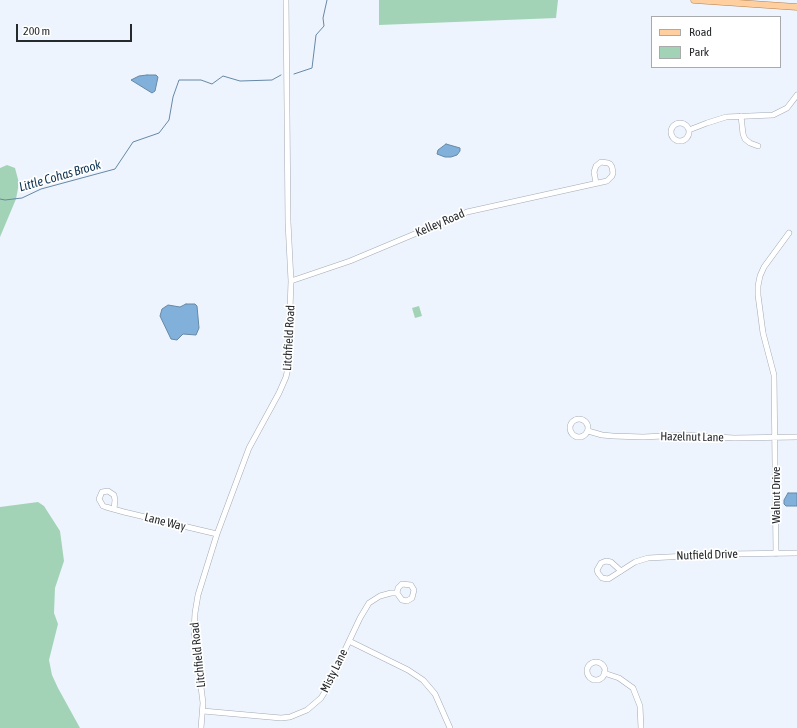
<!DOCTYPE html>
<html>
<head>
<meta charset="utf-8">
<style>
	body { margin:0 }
	#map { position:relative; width:797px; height:728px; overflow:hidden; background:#edf4fe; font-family:"Asap Condensed",sans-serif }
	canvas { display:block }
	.legend { position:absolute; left:651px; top:16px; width:130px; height:52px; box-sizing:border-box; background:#fff; border:1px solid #a9aaab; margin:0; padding:5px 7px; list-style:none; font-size:12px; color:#272a2d }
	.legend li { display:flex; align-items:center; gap:8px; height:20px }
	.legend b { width:20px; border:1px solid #a9aaab }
	.scale { position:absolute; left:16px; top:24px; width:116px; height:18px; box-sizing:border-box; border:2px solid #272a2d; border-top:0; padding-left:5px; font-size:12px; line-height:14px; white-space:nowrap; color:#272a2d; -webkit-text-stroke:3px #fff; paint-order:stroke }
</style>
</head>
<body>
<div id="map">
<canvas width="797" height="728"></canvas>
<ul class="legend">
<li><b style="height:5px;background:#ffcfa0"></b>Road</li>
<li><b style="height:11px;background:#a3d3b6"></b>Park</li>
</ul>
<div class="scale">200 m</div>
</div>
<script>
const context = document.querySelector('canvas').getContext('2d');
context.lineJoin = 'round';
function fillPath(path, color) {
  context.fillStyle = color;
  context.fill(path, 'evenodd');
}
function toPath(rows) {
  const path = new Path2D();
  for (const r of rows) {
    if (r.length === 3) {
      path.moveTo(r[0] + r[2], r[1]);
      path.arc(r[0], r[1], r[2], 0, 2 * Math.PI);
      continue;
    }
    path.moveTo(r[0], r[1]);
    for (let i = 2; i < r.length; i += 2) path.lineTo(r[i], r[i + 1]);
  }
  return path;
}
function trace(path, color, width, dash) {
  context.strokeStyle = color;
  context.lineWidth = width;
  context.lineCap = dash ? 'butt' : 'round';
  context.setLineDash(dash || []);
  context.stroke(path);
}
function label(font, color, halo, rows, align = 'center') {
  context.font = font + ' "Asap Condensed",sans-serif';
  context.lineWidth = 3.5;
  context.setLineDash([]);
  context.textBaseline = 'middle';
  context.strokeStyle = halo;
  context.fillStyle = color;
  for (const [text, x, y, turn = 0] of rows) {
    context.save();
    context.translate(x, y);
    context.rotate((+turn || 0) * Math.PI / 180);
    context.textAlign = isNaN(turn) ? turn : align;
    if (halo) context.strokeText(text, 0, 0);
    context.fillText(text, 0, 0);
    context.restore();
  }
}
fillPath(toPath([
	[379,0,558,0,556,18,379,25],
	[7,165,15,168,19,183,16,199,0,237,0,168],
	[419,306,422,316,415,318,412,308],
	[38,502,44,506,60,531,64,561,55,588,54,613,58,624,49,660,52,675,58,688,80,728,0,728,0,507]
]), '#a3d3b6');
const water = toPath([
	[147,75,156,75,158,77,155,91,152,93,131,80,139,76,147,75],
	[446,144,460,148,460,151,457,155,451,157,445,157,437,154,438,150,446,144],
	[186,304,195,304,197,306,199,328,196,335,183,334,177,340,171,339,160,316,162,309,168,305,180,307,186,304],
	[788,493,797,493,797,506,786,506,784,504,784,500,788,493]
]);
fillPath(water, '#81b1da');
trace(water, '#6688a6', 1);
trace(toPath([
	[294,74,312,68,316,35,324,26,323,18,327,0],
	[0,199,5,200,22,198,41,189,115,169,133,142,159,133,169,120,173,97,179,80,201,80,212,84,223,76,240,81,272,80,281,75]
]), '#6688a6', 1);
const minor = toPath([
	[741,116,743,134,745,139,750,143,758,146],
	[680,132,9],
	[689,130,707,123,726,117,773,115,787,108,797,95],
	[291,281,350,261,467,212,607,181,612,176,613,173,612,167,610,164,608,163,601,162,596,166,594,172,596,183],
	[579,428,9],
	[588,431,602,435,613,436,643,437,684,435,734,438,797,437],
	[114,509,115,500,114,495,108,491,102,492,99,499,103,506,106,507,124,512,217,534],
	[776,554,774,375,763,333,758,295,758,286,760,276,764,267,789,233],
	[621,571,611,562,606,561,601,563,597,570,598,573,602,578,608,579,610,578,635,562,648,558,728,554,797,553],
	[349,641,408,670,423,680,435,694,450,728],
	[596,671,9],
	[604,673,619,678,633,688,640,706,641,728],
	[203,711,281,718,290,717,307,710,321,698,326,690,360,618,369,603,380,596,391,593,397,593,402,600,407,601,412,598,414,590,411,585,402,584,398,588,397,593],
	[201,728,203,703,194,631,195,613,198,595,217,534,249,448,279,393,286,377,288,368,291,281,288,222,286,0]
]);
const major = toPath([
	[694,0,797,7]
]);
trace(minor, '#a3aab3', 6);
trace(major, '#b3804e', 7);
trace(minor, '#fff', 5);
trace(major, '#ffcfa0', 6);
label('12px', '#272a2d', '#fff', [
	["Kelley Road",440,223,-23],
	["Litchfield Road",289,338,-87],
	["Hazelnut Lane",692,437,1],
	["Walnut Drive",776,495,-90],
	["Lane Way",165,522,14],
	["Nutfield Drive",707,555,-2],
	["Litchfield Road",198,655,-96],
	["Misty Lane",334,671,-64]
]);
label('italic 13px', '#133754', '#fff', [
	["Little Cohas Brook",60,176,-16]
]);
</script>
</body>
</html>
